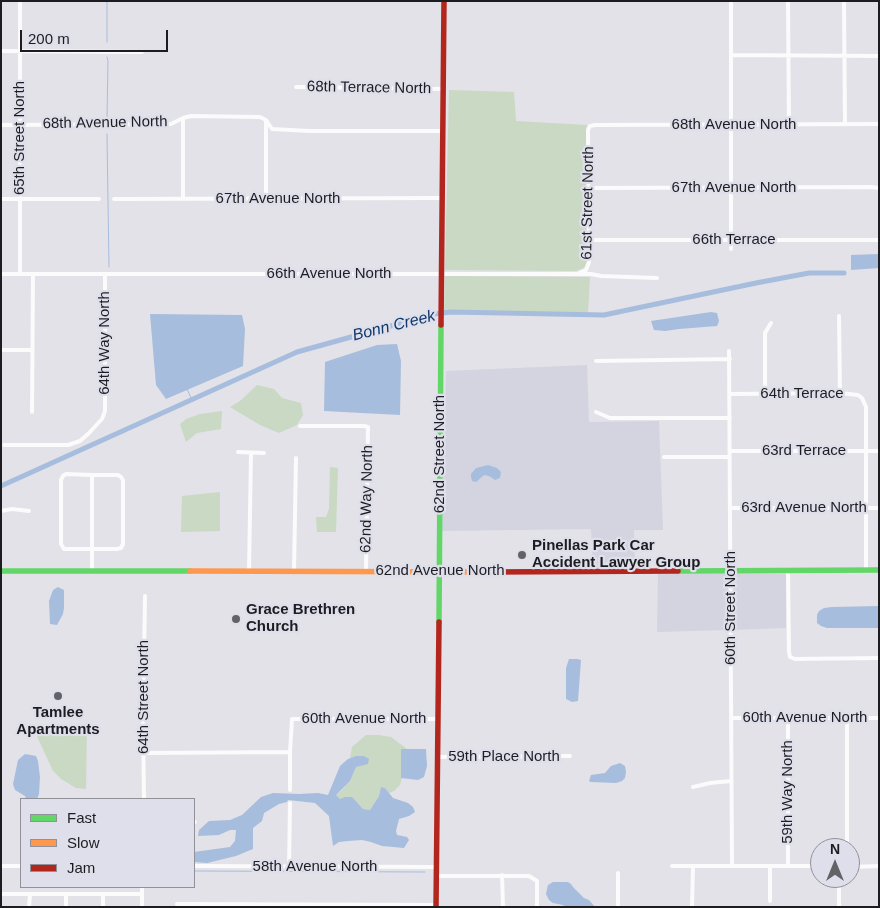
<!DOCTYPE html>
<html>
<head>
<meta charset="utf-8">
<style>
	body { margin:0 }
	#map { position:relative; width:880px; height:908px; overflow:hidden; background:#e2e2e8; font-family:Helvetica,sans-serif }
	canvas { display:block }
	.frame { position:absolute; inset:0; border:2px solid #1d1d21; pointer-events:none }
	.legend { position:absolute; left:20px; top:798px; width:175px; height:90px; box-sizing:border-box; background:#dfdfeb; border:1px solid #91919a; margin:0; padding:6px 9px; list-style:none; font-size:15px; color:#1d1d21 }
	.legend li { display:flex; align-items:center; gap:10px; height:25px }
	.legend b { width:25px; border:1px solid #91919a }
	.north { position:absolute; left:810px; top:838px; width:50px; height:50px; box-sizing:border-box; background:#dfdfeb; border:1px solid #91919a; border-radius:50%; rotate:0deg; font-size:14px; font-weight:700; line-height:20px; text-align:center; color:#1d1d21 }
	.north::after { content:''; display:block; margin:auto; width:18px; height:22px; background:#626267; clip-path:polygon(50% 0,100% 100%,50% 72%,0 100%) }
	.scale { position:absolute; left:20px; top:30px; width:148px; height:22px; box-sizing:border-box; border:2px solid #1d1d21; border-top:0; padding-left:6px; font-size:15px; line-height:18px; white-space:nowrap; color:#1d1d21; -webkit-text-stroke:4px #dfdfeb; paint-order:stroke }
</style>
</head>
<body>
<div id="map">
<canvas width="880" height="908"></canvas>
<div class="frame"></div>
<ul class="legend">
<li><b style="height:6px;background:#63d668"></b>Fast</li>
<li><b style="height:6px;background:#ff974d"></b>Slow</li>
<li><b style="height:6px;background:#b3261e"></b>Jam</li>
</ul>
<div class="north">N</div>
<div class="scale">200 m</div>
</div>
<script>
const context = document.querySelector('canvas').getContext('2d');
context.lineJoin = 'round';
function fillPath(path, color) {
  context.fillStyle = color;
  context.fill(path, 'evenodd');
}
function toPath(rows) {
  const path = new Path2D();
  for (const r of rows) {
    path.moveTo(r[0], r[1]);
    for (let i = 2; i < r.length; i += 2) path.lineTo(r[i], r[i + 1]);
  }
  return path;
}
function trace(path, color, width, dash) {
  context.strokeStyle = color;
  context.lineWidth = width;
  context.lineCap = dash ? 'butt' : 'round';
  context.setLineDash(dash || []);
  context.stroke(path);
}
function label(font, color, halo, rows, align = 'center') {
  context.font = font + ' Helvetica,sans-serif';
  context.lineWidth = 4.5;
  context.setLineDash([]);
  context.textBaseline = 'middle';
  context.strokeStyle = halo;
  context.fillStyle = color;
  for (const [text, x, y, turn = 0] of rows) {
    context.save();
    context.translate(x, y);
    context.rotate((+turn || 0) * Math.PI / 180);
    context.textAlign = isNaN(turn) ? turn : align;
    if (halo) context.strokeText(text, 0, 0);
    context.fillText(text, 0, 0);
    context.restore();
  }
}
fillPath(toPath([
	[587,365,589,422,659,421,663,530,634,530,635,567,593,568,591,529,442,531,446,371],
	[728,573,728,630,657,632,658,574],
	[733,573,786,574,786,628,733,630]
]), '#d4d4e1');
fillPath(toPath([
	[449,90,514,92,516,121,587,125,586,130,587,262,584,268,576,271,445,270],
	[445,276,590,277,588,313,444,311],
	[257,385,274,389,282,398,301,403,303,415,297,425,279,433,260,425,230,407,240,401],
	[222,411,221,429,197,433,186,442,180,424,186,419,200,414],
	[330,467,338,468,336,532,317,532,316,517,326,517,329,509],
	[220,492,220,531,181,532,182,496],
	[87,725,86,789,76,788,61,779,53,771,36,734,34,726],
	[366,735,379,735,391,737,407,749,402,749,401,778,402,778,400,785,394,791,389,793,385,788,381,787,379,796,370,810,363,809,352,798,340,799,336,795,341,791,350,781,356,767,356,756,350,759,352,747]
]), '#c9d9c3');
fillPath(toPath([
	[879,254,879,268,851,270,851,255],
	[711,312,717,313,719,321,717,326,679,329,665,331,654,330,651,321],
	[150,314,242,315,245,329,243,366,166,399,156,385],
	[397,344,401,361,400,415,324,411,325,362,377,345],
	[488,465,497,468,501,472,500,478,495,480,489,476,484,475,476,482,472,481,471,477,471,474,476,468],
	[58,587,64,590,64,608,63,614,57,625,50,624,49,601,53,590],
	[879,606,879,628,827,628,821,626,817,623,817,615,819,611,824,608,832,607],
	[569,659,577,659,581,660,578,701,572,702,566,699,566,668],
	[401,749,426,749,427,766,424,777,418,780,401,778],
	[25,754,36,756,38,761,40,777,39,794,37,799,26,799,25,796,15,790,13,784,18,760],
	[356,756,364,756,369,759,368,764,356,767,350,781,336,795,340,799,345,797,352,797,363,809,370,810,379,796,381,787,385,788,393,798,408,803,413,807,415,812,409,816,399,819,396,831,397,835,407,837,409,840,404,848,382,846,371,842,362,840,348,841,339,842,333,846,329,816,315,803,288,800,287,802,279,804,264,813,262,821,253,828,253,849,236,856,207,863,194,862,194,852,230,847,235,841,236,830,230,830,219,835,198,836,199,830,209,821,230,820,242,815,261,797,273,793,299,794,318,793,328,795,340,766,348,759],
	[620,763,625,766,626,772,625,778,622,781,616,783,591,782,589,781,591,775,605,773,611,766],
	[553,882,568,882,571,884,573,887,584,898,589,900,595,907,565,907,563,905,553,903,549,900,546,894,548,885]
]), '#a7bddd');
trace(toPath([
	[107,1,107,42],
	[107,57,108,61,107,118],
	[107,134,109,267],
	[187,389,192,400],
	[194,871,425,872]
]), '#a7bddd', 1);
trace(toPath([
	[1,486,297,352,434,314,451,312,604,315,756,283,809,273,844,273]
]), '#a7bddd', 5);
trace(toPath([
	[20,1,20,274],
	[731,1,731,249],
	[788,1,789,125],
	[844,1,845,124],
	[1,51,142,52],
	[732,55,879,56],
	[296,87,442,89],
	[1,125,171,124,183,118,191,116,260,117,266,120,272,129,309,131,442,131],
	[589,188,871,187,879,188],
	[1,199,99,199],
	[114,199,441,198],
	[183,199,183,118],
	[266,199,266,121],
	[589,240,879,240],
	[579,273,586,270,589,262,588,130,590,126,595,125,879,124],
	[1,274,591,274,601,276,657,278],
	[839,316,840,393],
	[1,350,32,350],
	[729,351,732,865],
	[596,361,730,359],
	[730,394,840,393,858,395,862,398,866,407,866,570],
	[765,394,765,333,771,323],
	[32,412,33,274],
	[596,412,610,418,730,418],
	[300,426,364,426,368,427,366,571],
	[4,445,68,445,80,441,89,433,102,419,105,411,105,274],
	[730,451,879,451],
	[238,452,264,453],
	[664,457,729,457],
	[92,475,118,475,121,477,123,480,123,544,121,548,117,549,64,549,61,544,61,480,63,476,66,474,92,475,92,571],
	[730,508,879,508],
	[1,511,12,509,29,511],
	[249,571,251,453],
	[294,571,296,458],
	[788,571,789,652,790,657,795,659,879,658],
	[731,718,879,718],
	[847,718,847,848],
	[144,753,290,752],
	[438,757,570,756],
	[693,787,710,783,731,781],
	[290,790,290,752,292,719,437,719],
	[144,799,143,719,145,596],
	[194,822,195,822],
	[1,866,21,866],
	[194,866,436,867],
	[672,866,820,866],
	[770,866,770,901],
	[788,866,788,718],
	[289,867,290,803],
	[850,867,879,866],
	[502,875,503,907],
	[436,876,529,876,537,881,537,907],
	[839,878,839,907],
	[1,894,142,894],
	[177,904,436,905],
	[29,907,30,895],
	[66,907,66,895],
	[103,907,103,894],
	[142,907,142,887],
	[618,907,618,873],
	[692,907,693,866]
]), '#fbfbfc', 4);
trace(toPath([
	[1,571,190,571],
	[678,571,879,570],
	[439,622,441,325]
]), '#63d668', 5.5);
trace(toPath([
	[190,571,490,572]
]), '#ff974d', 5.5);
trace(toPath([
	[441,325,444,1],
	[490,572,678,571],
	[436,907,439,622]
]), '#b3261e', 5.5);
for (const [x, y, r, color] of [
	[522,555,5,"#626267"],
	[236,619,5,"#626267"],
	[58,696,5,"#626267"]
]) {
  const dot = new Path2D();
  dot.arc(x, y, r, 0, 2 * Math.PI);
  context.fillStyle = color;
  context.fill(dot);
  trace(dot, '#dfdfeb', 2);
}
label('15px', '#1d1d21', '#dfdfeb', [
	["68th Terrace North",369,88,1],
	["68th Avenue North",105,123,-1],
	["68th Avenue North",734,125],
	["65th Street North",20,138,-90],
	["67th Avenue North",734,188],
	["67th Avenue North",278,199],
	["61st Street North",588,203,-89],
	["66th Terrace",734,240],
	["66th Avenue North",329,274],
	["64th Way North",105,343,-90],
	["64th Terrace",802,394],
	["63rd Terrace",804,451],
	["62nd Street North",440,454,-90],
	["62nd Way North",367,499,-89],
	["63rd Avenue North",804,508],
	["62nd Avenue North",440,571],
	["60th Street North",731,608,-90],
	["64th Street North",144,697,-90],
	["60th Avenue North",805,718],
	["60th Avenue North",364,719],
	["59th Place North",504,757],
	["59th Way North",788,792,-90],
	["58th Avenue North",315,867]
]);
label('bold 15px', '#1d1d21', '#dfdfeb', [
	["Pinellas Park Car",532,546],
	["Accident Lawyer Group",532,563],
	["Grace Brethren",246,610],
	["Church",246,627],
	["Tamlee",58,713,"center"],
	["Apartments",58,730,"center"]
], 'left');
label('italic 16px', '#0f386b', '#dfdfeb', [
	["Bonn Creek",394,326,-14]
]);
</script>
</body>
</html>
